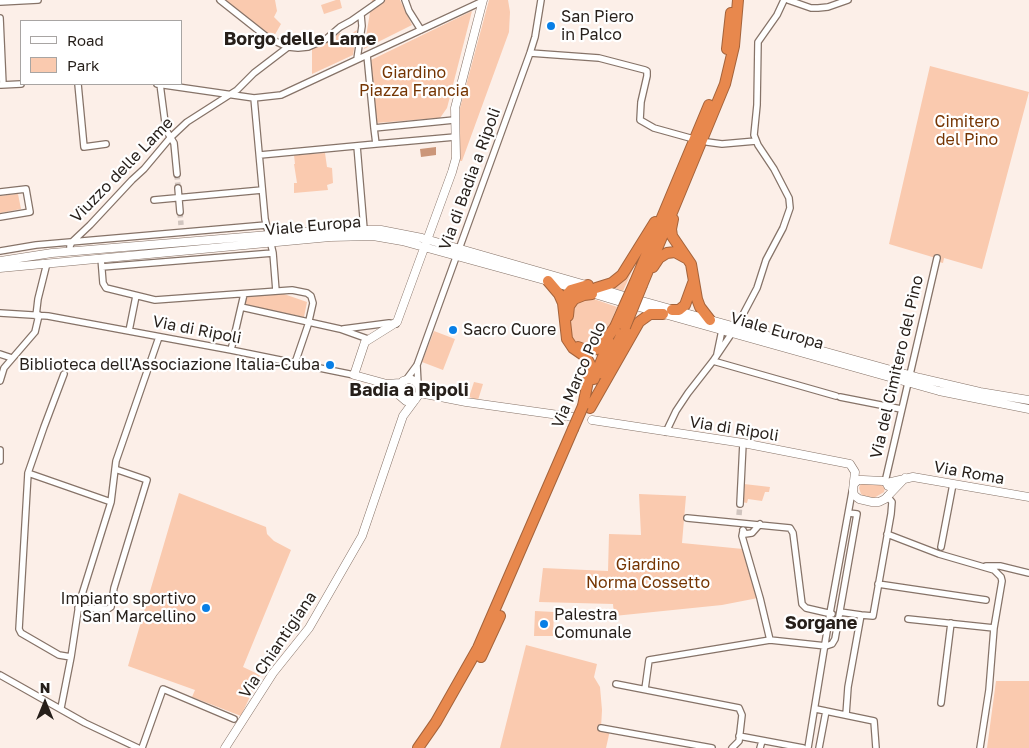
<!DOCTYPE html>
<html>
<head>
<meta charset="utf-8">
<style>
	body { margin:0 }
	#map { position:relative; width:1029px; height:748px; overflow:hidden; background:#fcefe8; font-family:"Golos Text",sans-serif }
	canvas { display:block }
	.legend { position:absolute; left:20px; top:20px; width:162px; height:65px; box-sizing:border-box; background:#fff; border:1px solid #a8a5a3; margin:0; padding:6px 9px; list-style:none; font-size:15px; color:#261f1a }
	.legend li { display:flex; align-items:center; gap:10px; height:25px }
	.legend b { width:25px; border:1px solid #a8a5a3 }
	.north { position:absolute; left:20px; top:678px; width:50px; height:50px; -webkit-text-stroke:4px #fff; paint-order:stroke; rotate:0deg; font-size:14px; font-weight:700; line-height:20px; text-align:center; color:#261f1a }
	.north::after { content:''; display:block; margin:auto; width:18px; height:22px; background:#261f1a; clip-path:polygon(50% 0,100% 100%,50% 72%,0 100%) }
</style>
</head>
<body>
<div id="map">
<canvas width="1029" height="748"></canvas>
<ul class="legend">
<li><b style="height:6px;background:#fff"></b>Road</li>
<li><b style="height:14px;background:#facaaf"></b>Park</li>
</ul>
<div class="north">N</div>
</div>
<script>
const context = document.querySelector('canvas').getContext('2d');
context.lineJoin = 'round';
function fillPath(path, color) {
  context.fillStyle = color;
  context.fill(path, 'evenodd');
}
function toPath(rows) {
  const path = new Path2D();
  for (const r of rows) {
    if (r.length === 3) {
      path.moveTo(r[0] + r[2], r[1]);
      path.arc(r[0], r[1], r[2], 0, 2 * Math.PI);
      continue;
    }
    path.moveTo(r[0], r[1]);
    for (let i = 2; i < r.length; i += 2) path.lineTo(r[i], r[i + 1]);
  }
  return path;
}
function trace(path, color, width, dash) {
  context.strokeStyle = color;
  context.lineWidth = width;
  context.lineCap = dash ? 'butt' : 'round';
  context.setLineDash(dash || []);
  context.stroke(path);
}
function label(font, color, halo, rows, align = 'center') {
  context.font = font + ' "Golos Text",sans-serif';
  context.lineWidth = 4.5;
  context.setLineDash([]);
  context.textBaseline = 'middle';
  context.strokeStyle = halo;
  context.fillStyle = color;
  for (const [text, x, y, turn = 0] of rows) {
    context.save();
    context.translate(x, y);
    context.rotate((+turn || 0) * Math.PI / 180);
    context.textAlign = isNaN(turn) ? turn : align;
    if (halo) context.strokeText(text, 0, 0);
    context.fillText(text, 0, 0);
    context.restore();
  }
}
fillPath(toPath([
	[224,0,275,0,277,11,274,17,281,24,273,38],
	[336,0,340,0,342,8,324,14,321,5],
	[372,0,400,0,412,25,364,49],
	[489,0,508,0,510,12,509,32,462,161,460,161,460,108],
	[472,11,447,108,440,118,376,123,371,60],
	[357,30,353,55,312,74,312,48,340,33,344,38],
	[930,66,1029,92,982,269,944,258,943,263,939,262,939,259,889,244],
	[325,153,327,167,332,168,333,183,327,185,328,190,294,193,294,183,297,183,294,164,295,164,294,155],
	[18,194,21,209,0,213,0,196],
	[638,258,623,291,611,287],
	[281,293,307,302,304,317,244,305,246,296],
	[591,298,617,307,602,342,592,348,575,343,572,339,571,335,570,312,575,302],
	[434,331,455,339,443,370,422,362],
	[474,382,483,384,478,400,469,397],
	[409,390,7],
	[864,483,881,485,885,488,884,492,874,498,864,496,861,494,859,488,860,485],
	[744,484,770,487,769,492,765,492,762,501,748,499,747,503,742,502],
	[179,493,266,527,267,534,274,541,291,550,243,667,260,675,241,716,192,697,195,690,128,666],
	[639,494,686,496,682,543,743,549,758,598,722,605,614,616,613,604,539,602,543,568,608,571,609,534,641,535],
	[535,611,554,612,553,636,534,636],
	[526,645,597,664,594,677,600,687,602,710,601,728,610,730,606,748,500,748],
	[996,681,1029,681,1029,748,987,748]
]), '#facaaf');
fillPath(toPath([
	[436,147,436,155,421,157,420,149]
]), '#cb9679');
trace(toPath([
	[177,174,178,188],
	[180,212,181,225],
	[739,515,740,504]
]), '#d1c5bf', 5.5, [5.5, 3]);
const street = toPath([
	[220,0,268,38,288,47,298,48,308,47,326,39,340,27,351,21,381,0],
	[405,0,409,11,421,30],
	[788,0,811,8,818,8,828,7,848,0],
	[0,2,38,0],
	[0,18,3,85],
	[530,53,599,58,645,70,647,71,647,76,641,102,640,120,654,128,690,138],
	[367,55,374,128],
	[357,59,362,26,361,15],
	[78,84,84,147,106,144],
	[157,84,254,98,281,95,483,1],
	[160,84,166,130,174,143,177,174],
	[1,85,21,84],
	[254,98,265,219,273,253,276,291],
	[454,120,374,128,376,144,455,137],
	[707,142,722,144,756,141],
	[357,146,364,229],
	[260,155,376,144],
	[178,188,180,212],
	[0,192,26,189,30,212,0,217],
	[154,200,262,190],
	[0,251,36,245,266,225],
	[70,252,70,246,72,242,90,225,132,180,144,169,170,138,187,122,237,90,254,73,288,47],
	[101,258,103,283,106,288,155,300,292,290,307,293,311,296,313,303,308,325,295,363],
	[102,267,273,253],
	[241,307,340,329,368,339],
	[0,313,48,316,231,350,354,375],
	[36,316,38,299,47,263],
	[343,329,389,323,396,324],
	[129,331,136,296],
	[231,350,244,294],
	[0,354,12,358],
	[717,354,722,330],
	[713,361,836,396],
	[417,365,418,384],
	[64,374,44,427,28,473,19,629,21,633,59,655,71,657],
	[406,380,417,365,530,53,535,37,541,0],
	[0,381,4,368,35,332,39,315],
	[840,397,901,409],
	[666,432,676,411,688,393,713,361,738,324,757,288,766,260,783,228,790,208,789,198,774,169,758,145,754,135,757,105,758,42,777,15,784,0],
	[0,450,0,461],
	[28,473,111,502],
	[885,482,937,258],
	[740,504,743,443],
	[687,518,790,528,793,533,802,604,806,608,832,614],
	[743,530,745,534,752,533,760,524],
	[743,531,742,536,760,598,770,640],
	[887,534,939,554,994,570,1001,577,1002,581,994,628,989,690,980,748],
	[941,547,953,484],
	[986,566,1000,566,1029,573],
	[878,584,986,600],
	[78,608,108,609,111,607,114,588,147,480,115,469],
	[840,612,861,615],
	[908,619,994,628],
	[0,675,85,723,138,748],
	[616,684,739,708,742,715,739,741,732,748],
	[645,689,649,660,770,640,826,646,832,644,835,639,857,514,849,513],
	[941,703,951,623],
	[61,708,71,657,79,604,111,502,116,461,159,337],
	[816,709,874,721,876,748],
	[846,715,848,687,861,615,873,616,891,514,892,502,887,496],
	[601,728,712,748],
	[739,736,803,748],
	[142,748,163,689,234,719],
	[760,748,762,741],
	[808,748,830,613,852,492],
	[819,748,826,711]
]);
const secondary = toPath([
	[0,261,52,253,329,230,381,230,422,238,586,285],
	[0,268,330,237,373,236,402,241,577,289],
	[598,288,624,296],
	[588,292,621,302],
	[642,301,920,378,980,392,1029,400],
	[639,307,939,391,1029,409],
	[400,383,387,384,354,375,365,342,397,322,452,172,456,158,455,108,483,0],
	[420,393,466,402,573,417],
	[592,420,743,443,850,464,855,472,853,490,854,495,859,499,872,502,879,502,885,499,905,478],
	[887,483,913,477,1029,497],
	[854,484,858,480,863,480,883,481,887,483,888,486],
	[225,748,273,673,309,628,362,536,403,416,420,393,419,386,415,381,409,379,403,381,399,387,399,395,406,401,415,400]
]);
const highway = toPath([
	[727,49,731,13],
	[673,219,671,229,672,236,691,264,697,299,700,307,710,320],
	[653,267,659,258,667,253,675,252,686,258],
	[548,281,559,294,563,303,567,339,573,348,586,357,591,366,583,406],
	[635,282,709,105],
	[642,285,725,84,734,46,738,0],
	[596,288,612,283,622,275,655,222],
	[563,303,566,296,571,290,588,285],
	[672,310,679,310,685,305,693,283],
	[568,316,569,306,574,299,584,295,592,294],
	[578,347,586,350,597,349,603,344,615,327],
	[603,374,625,327],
	[594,379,609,342],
	[590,408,639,322,650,314,663,314],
	[481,657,500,616],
	[418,748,436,722,478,648,573,429]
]);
trace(street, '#867368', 8);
trace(secondary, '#867368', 9);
trace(highway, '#a4633b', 12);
trace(street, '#fff', 5.5);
trace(secondary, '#fff', 8);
trace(highway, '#e8884d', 10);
const highwayBridge = toPath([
	[615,327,635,282],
	[625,327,642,285],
	[573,429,583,406]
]);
trace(highwayBridge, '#a4633b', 12, []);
trace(highwayBridge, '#e8884d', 10);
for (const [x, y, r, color] of [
	[551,26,5,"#087fe6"],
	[453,330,5,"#087fe6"],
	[330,365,5,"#087fe6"],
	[206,608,5,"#087fe6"],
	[544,624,5,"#087fe6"]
]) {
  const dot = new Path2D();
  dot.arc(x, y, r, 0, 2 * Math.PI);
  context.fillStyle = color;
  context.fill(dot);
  trace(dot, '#fff', 2);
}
label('16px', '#261f1a', '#fff', [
	["San Piero",561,17],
	["in Palco",561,35],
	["Sacro Cuore",463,330],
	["Biblioteca dell'Associazione Italia-Cuba",320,365,"right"],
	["Impianto sportivo",196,599,"right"],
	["San Marcellino",196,617,"right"],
	["Palestra",554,615],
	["Comunale",554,633]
], 'left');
label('16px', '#753503', '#fff', [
	["Giardino",414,73],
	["Piazza Francia",414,91],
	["Cimitero",967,122],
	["del Pino",967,140],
	["Giardino",648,565],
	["Norma Cossetto",648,583]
]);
label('16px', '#261f1a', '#fff', [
	["Viuzzo delle Lame",122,170,-46],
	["Via di Badia a Ripoli",470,179,-70],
	["Viale Europa",313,226,-5],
	["Via di Ripoli",197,330,11],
	["Viale Europa",777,331,16],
	["Via del Cimitero del Pino",897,367,-77],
	["Via Marco Polo",579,375,-67],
	["Via di Ripoli",734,429,9],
	["Via Roma",969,473,10],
	["Via Chiantigiana",278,645,-56]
]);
label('bold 18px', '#261f1a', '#fff', [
	["Borgo delle Lame",300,39],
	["Badia a Ripoli",409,390],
	["Sorgane",821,623]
]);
</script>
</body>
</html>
